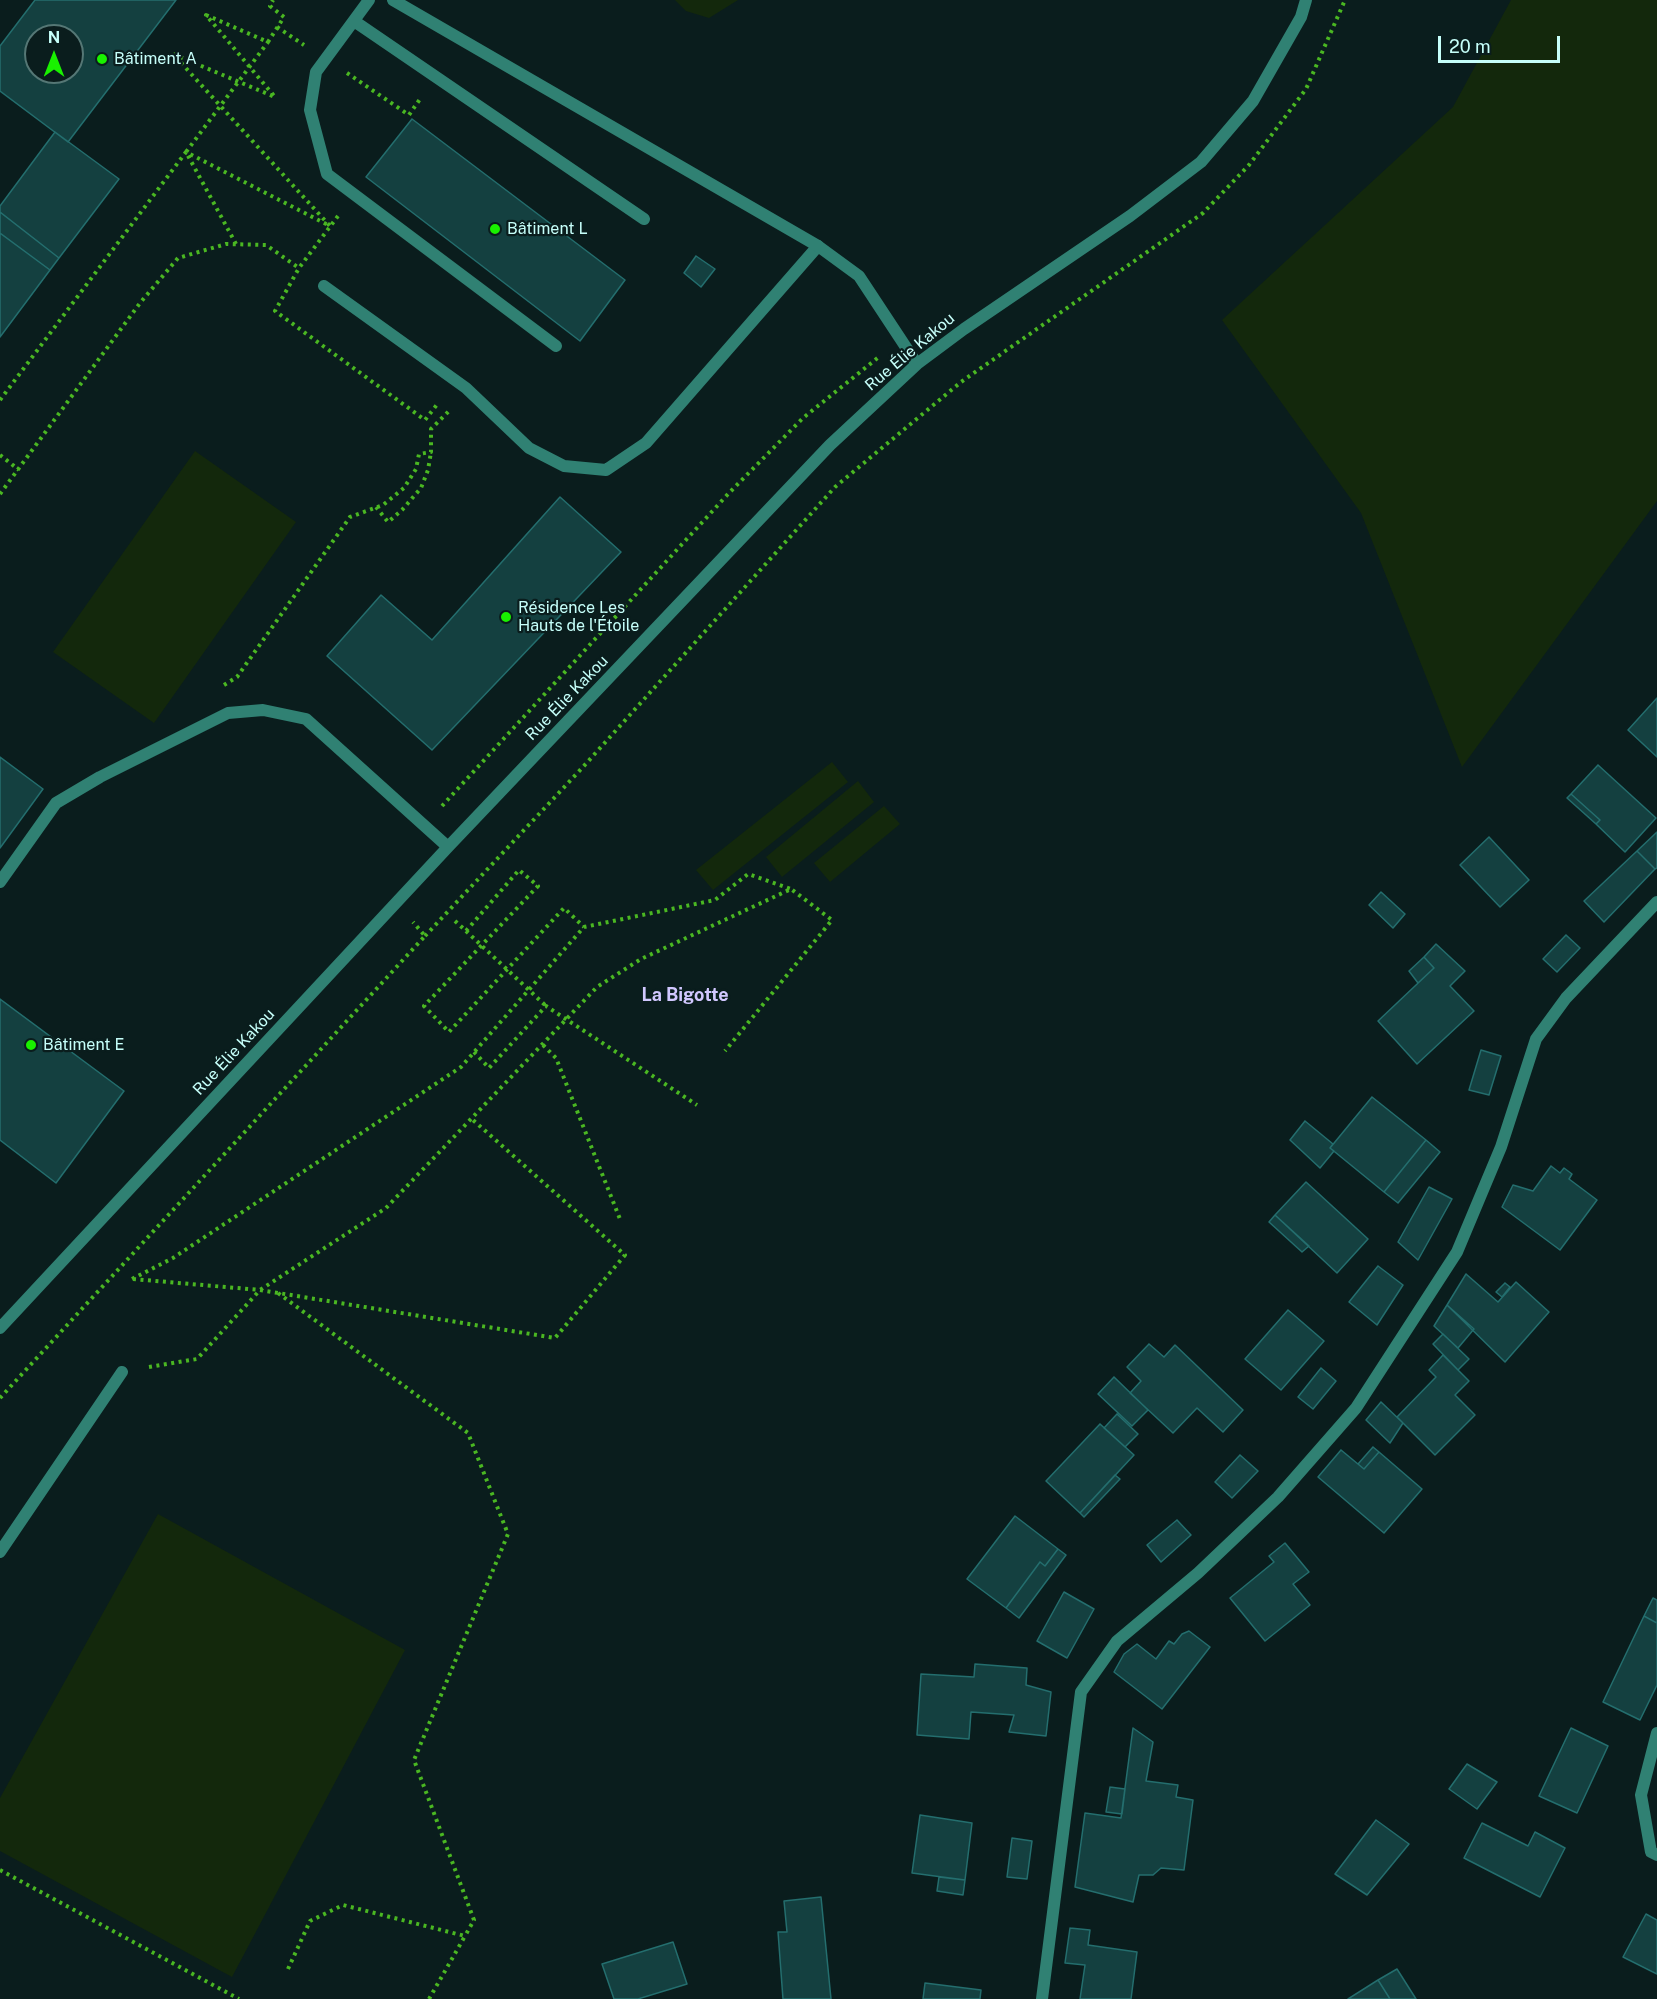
<!DOCTYPE html>
<html>
<head>
<meta charset="utf-8">
<style>
	body { margin:0 }
	#map { position:relative; width:1657px; height:1999px; overflow:hidden; background:#0a1d1d; font-family:"Public Sans",sans-serif }
	canvas { display:block }
	.north { position:absolute; left:24px; top:24px; width:60px; height:60px; box-sizing:border-box; background:#0a1d1d; border:2px solid #557775; border-radius:50%; rotate:0deg; font-size:16px; font-weight:700; line-height:24px; text-align:center; color:#c6fffa }
	.north::after { content:''; display:block; margin:auto; width:21px; height:27px; background:#19f100; clip-path:polygon(50% 0,100% 100%,50% 72%,0 100%) }
	.scale { position:absolute; left:1438px; top:36px; width:122px; height:27px; box-sizing:border-box; border:3px solid #c6fffa; border-top:0; padding-left:8px; font-size:18px; line-height:21px; white-space:nowrap; color:#c6fffa; -webkit-text-stroke:4px #0a1d1d; paint-order:stroke }
</style>
</head>
<body>
<div id="map">
<canvas width="1657" height="1999"></canvas>
<div class="north">N</div>
<div class="scale">20 m</div>
</div>
<script>
const context = document.querySelector('canvas').getContext('2d');
context.lineJoin = 'round';
function fillPath(path, color) {
  context.fillStyle = color;
  context.fill(path, 'evenodd');
}
function toPath(rows) {
  const path = new Path2D();
  for (const r of rows) {
    path.moveTo(r[0], r[1]);
    for (let i = 2; i < r.length; i += 2) path.lineTo(r[i], r[i + 1]);
  }
  return path;
}
function trace(path, color, width, dash) {
  context.strokeStyle = color;
  context.lineWidth = width;
  context.lineCap = dash ? 'butt' : 'round';
  context.setLineDash(dash || []);
  context.stroke(path);
}
function label(font, color, halo, rows, align = 'center') {
  context.font = font + ' "Public Sans",sans-serif';
  context.lineWidth = 4.5;
  context.setLineDash([]);
  context.textBaseline = 'middle';
  context.strokeStyle = halo;
  context.fillStyle = color;
  for (const [text, x, y, turn = 0] of rows) {
    context.save();
    context.translate(x, y);
    context.rotate((+turn || 0) * Math.PI / 180);
    context.textAlign = isNaN(turn) ? turn : align;
    if (halo) context.strokeText(text, 0, 0);
    context.fillText(text, 0, 0);
    context.restore();
  }
}
fillPath(toPath([
	[675,0,738,0,709,18,686,11],
	[1511,0,1657,0,1657,501,1462,767,1361,513,1222,320,1453,107],
	[195,451,296,522,154,723,53,652],
	[832,762,848,782,713,890,696,870],
	[858,781,874,802,782,877,766,857],
	[884,806,900,824,830,882,814,863],
	[158,1514,405,1650,232,1977,0,1851,0,1798]
]), '#13280c');
const building = toPath([
	[35,0,176,0,68,142,0,91,0,46,35,0],
	[36,36,72,36,72,72,36,72,36,36],
	[412,119,625,280,580,341,366,177,412,119],
	[55,132,119,179,59,258,0,212,0,206,55,132],
	[0,212,59,258,50,270,0,233,0,212],
	[0,233,50,270,0,337,0,233],
	[696,256,715,269,701,287,684,273,696,256],
	[560,497,621,552,432,750,327,656,381,595,432,640,560,497],
	[1657,698,1657,757,1628,730,1657,698],
	[0,757,43,789,0,848,0,757],
	[1598,765,1656,818,1625,852,1596,824,1600,820,1571,794,1598,765],
	[1571,794,1600,820,1596,824,1567,798,1571,794],
	[1657,832,1657,868,1655,869,1637,851,1657,832],
	[1489,837,1529,880,1500,907,1460,865,1489,837],
	[1637,851,1655,869,1604,922,1584,901,1637,851],
	[1381,892,1405,914,1393,928,1369,905,1381,892],
	[1566,935,1580,948,1557,972,1543,959,1566,935],
	[1436,944,1465,971,1450,986,1474,1011,1417,1064,1378,1021,1434,968,1424,957,1436,944],
	[1424,957,1434,968,1418,983,1409,971,1424,957],
	[0,999,124,1091,56,1183,0,1140,0,999],
	[1481,1050,1501,1056,1489,1095,1469,1090,1481,1050],
	[1372,1097,1426,1140,1384,1192,1330,1148,1372,1097],
	[1305,1121,1333,1144,1330,1148,1334,1151,1320,1168,1290,1140,1305,1121],
	[1426,1140,1440,1152,1398,1203,1384,1192,1426,1140],
	[1551,1166,1560,1173,1564,1168,1572,1174,1569,1179,1597,1200,1560,1250,1502,1207,1513,1185,1533,1191,1551,1166],
	[1306,1182,1368,1239,1337,1273,1275,1215,1306,1182],
	[1429,1187,1452,1199,1418,1260,1398,1242,1429,1187],
	[1275,1215,1309,1246,1302,1252,1269,1222,1275,1215],
	[1378,1266,1403,1285,1377,1325,1349,1302,1378,1266],
	[1466,1274,1498,1302,1516,1282,1549,1312,1505,1362,1447,1305,1466,1274],
	[1505,1283,1510,1287,1502,1297,1496,1292,1505,1283],
	[1447,1305,1474,1329,1458,1348,1434,1326,1447,1305],
	[1288,1310,1324,1341,1281,1390,1245,1359,1288,1310],
	[1443,1334,1469,1359,1458,1370,1433,1344,1443,1334],
	[1149,1344,1164,1357,1175,1345,1243,1410,1223,1432,1197,1408,1173,1433,1130,1393,1141,1381,1127,1367,1149,1344],
	[1443,1355,1469,1381,1455,1395,1475,1415,1435,1455,1397,1417,1436,1377,1429,1370,1443,1355],
	[1321,1368,1336,1381,1313,1409,1298,1397,1321,1368],
	[1114,1377,1148,1410,1132,1426,1098,1394,1114,1377],
	[1381,1402,1403,1423,1390,1443,1366,1420,1381,1402],
	[1117,1414,1138,1434,1125,1447,1104,1428,1117,1414],
	[1100,1424,1134,1455,1080,1513,1046,1481,1100,1424],
	[1373,1447,1379,1452,1364,1469,1358,1464,1373,1447],
	[1341,1450,1364,1469,1379,1452,1422,1489,1384,1533,1318,1477,1341,1450],
	[1240,1455,1258,1471,1232,1498,1215,1482,1240,1455],
	[1115,1475,1120,1479,1084,1517,1080,1513,1115,1475],
	[1015,1516,1058,1549,1045,1566,1040,1562,1006,1608,967,1579,1015,1516],
	[1177,1520,1191,1535,1161,1562,1147,1545,1177,1520],
	[1285,1543,1309,1572,1293,1584,1310,1605,1265,1641,1230,1598,1274,1562,1269,1556,1285,1543],
	[1058,1549,1066,1555,1019,1618,1006,1608,1040,1562,1045,1566,1058,1549],
	[1064,1592,1094,1609,1067,1658,1037,1641,1064,1592],
	[1653,1598,1657,1600,1657,1623,1644,1616,1653,1598],
	[1644,1616,1657,1623,1657,1685,1640,1720,1603,1702,1644,1616],
	[1189,1631,1210,1647,1162,1709,1114,1672,1124,1654,1137,1644,1156,1659,1169,1641,1174,1644,1182,1634,1189,1631],
	[975,1664,1027,1668,1026,1685,1051,1692,1046,1736,1009,1732,1014,1715,971,1712,969,1739,917,1735,921,1674,974,1677,975,1664],
	[1133,1728,1153,1742,1146,1781,1178,1785,1176,1797,1193,1800,1184,1870,1161,1868,1153,1875,1139,1875,1133,1902,1075,1887,1085,1813,1121,1818,1133,1728],
	[1571,1728,1608,1746,1577,1813,1539,1796,1571,1728],
	[1467,1764,1497,1782,1477,1809,1449,1789,1467,1764],
	[1110,1787,1125,1789,1122,1814,1106,1812,1110,1787],
	[920,1815,972,1823,965,1880,912,1873,920,1815],
	[1376,1820,1409,1844,1367,1895,1335,1874,1376,1820],
	[1482,1823,1528,1846,1535,1832,1565,1848,1540,1897,1464,1858,1482,1823],
	[1012,1838,1032,1841,1027,1879,1007,1877,1012,1838],
	[939,1877,965,1880,963,1895,937,1891,939,1877],
	[821,1897,831,1999,783,1999,778,1932,787,1932,784,1901,821,1897],
	[1646,1914,1657,1920,1657,1974,1623,1957,1646,1914],
	[1070,1928,1090,1930,1088,1945,1137,1952,1131,1999,1080,1999,1085,1965,1065,1963,1070,1928],
	[673,1942,687,1984,638,1999,614,1999,602,1964,673,1942],
	[1397,1969,1416,1999,1390,1999,1378,1980,1397,1969],
	[1378,1980,1390,1999,1348,1999,1378,1980],
	[925,1983,981,1990,980,1999,923,1999,925,1983]
]);
fillPath(building, '#144040');
trace(building, '#246e6e', 1.5);
trace(toPath([
	[277,27,304,45],
	[347,73,409,115,420,99],
	[338,216,299,268,275,311,425,420,439,402],
	[236,244,186,152,268,42],
	[0,400,186,152,330,226,173,54,275,97,206,15,268,42,284,17,270,6,273,0],
	[0,455,19,470],
	[0,494,140,303,178,258,226,244,266,245,299,268],
	[376,507,388,522,402,510,421,488,428,470,431,452],
	[224,685,237,677,350,517,383,505,404,488,416,469,419,454,431,452,431,429,450,410],
	[442,806,729,493,803,418,880,356],
	[455,921,466,931,519,870,538,886,424,1006,449,1032,564,908,584,927],
	[466,931,546,1006],
	[425,936,583,767,835,487,961,382,1203,213,1249,165,1306,89,1345,0],
	[543,1045,556,1058,620,1219],
	[474,1052,489,1068,546,1006,697,1105],
	[132,1279,173,1258,461,1067,584,927,715,900,748,874,791,889],
	[133,1279,260,1290,555,1338,625,1255,473,1120],
	[278,1293,468,1433,508,1534,414,1760,474,1920,465,1936],
	[149,1367,197,1359,260,1290,386,1208,597,987,641,959,791,889,832,920,725,1051],
	[0,1398,425,936,413,922],
	[0,1870,239,1999],
	[288,1969,310,1921,343,1905,465,1936,429,1999]
]), '#4ab722', 4, [3, 4.5]);
trace(toPath([
	[369,0,316,72,310,110,327,174,556,346],
	[354,21,644,219],
	[324,286,466,388,529,448,564,466,606,470,646,443,818,246],
	[0,1552,122,1372]
]), '#308173', 12);
trace(toPath([
	[393,0,818,246,859,276,917,364],
	[0,882,56,803,100,777,228,713,263,710,306,719,448,847],
	[0,1328,448,847,830,445,917,364,964,329,1130,216,1201,162,1253,101,1301,17,1306,0],
	[1657,1733,1641,1795,1651,1852,1657,1855],
	[1042,1999,1081,1692,1117,1641,1198,1573,1278,1497,1356,1408,1457,1252,1501,1147,1536,1039,1566,998,1657,902]
]), '#308173', 12);
for (const [x, y, r, color] of [
	[102,59,6,"#19f100"],
	[495,229,6,"#19f100"],
	[506,617,6,"#19f100"],
	[31,1045,6,"#19f100"]
]) {
  const dot = new Path2D();
  dot.arc(x, y, r, 0, 2 * Math.PI);
  context.fillStyle = color;
  context.fill(dot);
  trace(dot, '#0a1d1d', 2);
}
label('16px', '#c6fffa', '#0a1d1d', [
	["Bâtiment A",114,59],
	["Bâtiment L",507,229],
	["Résidence Les",518,608],
	["Hauts de l'Étoile",518,626],
	["Bâtiment E",43,1045]
], 'left');
label('16px', '#c6fffa', '#0a1d1d', [
	["Rue Élie Kakou",910,352,-40],
	["Rue Élie Kakou",567,698,-46],
	["Rue Élie Kakou",234,1052,-47]
]);
label('bold 18px', '#d1c8ff', '#0a1d1d', [
	["La Bigotte",685,995]
]);
</script>
</body>
</html>
